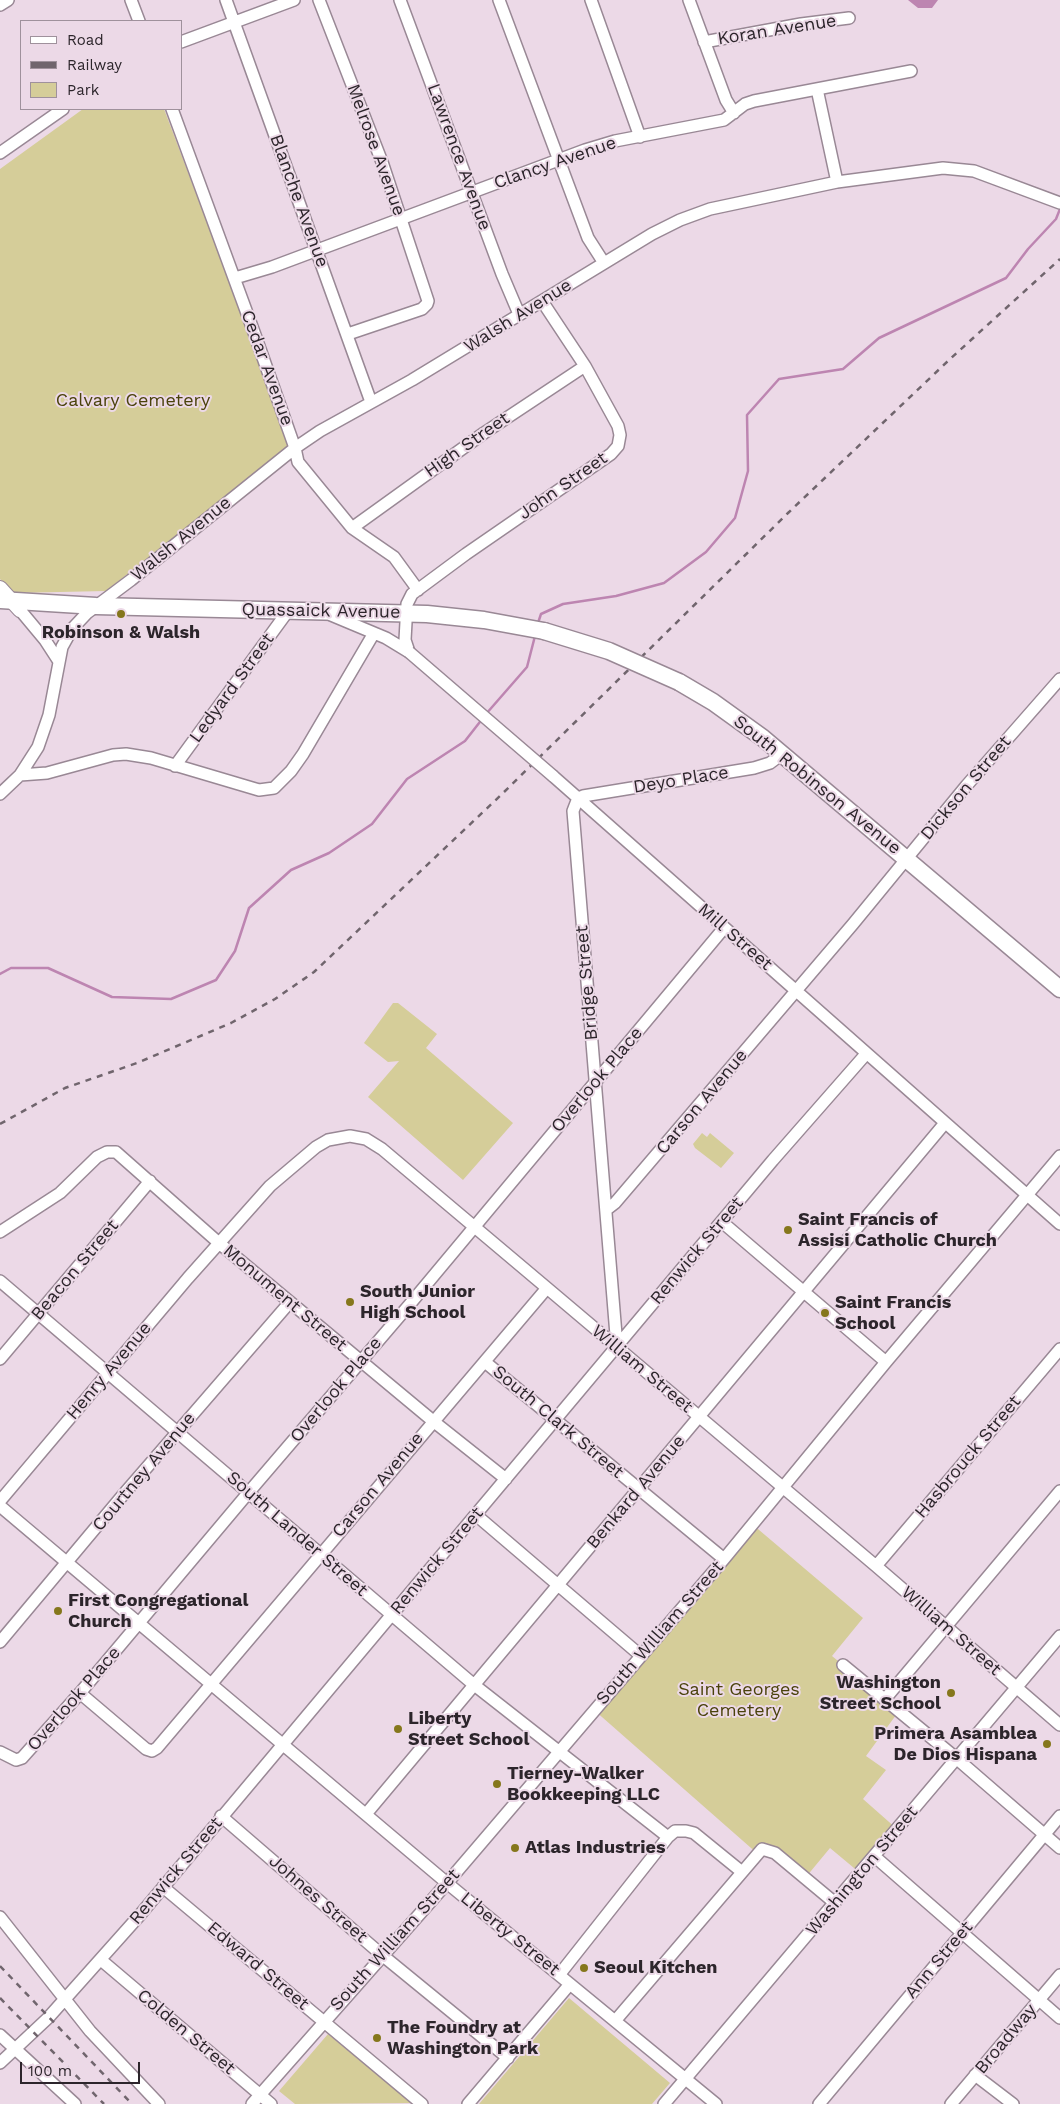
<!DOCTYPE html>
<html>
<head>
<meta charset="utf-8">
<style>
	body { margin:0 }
	#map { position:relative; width:1060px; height:2104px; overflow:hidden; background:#ecd9e7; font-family:"Work Sans",sans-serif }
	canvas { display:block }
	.legend { position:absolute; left:20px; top:20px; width:162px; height:90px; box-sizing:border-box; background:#ecd9e7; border:1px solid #9f919c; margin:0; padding:6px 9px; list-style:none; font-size:15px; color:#2c252b }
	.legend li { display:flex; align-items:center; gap:10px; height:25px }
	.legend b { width:25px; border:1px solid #9f919c }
	.scale { position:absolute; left:20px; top:2062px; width:120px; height:22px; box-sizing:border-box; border:2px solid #2c252b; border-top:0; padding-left:6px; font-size:15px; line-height:18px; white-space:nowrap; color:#2c252b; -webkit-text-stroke:4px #ecd9e7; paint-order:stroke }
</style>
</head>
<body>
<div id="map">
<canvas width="1060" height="2104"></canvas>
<ul class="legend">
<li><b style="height:6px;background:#fff"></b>Road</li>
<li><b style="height:6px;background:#70656d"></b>Railway</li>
<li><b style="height:14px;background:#d5cd99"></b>Park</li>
</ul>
<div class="scale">100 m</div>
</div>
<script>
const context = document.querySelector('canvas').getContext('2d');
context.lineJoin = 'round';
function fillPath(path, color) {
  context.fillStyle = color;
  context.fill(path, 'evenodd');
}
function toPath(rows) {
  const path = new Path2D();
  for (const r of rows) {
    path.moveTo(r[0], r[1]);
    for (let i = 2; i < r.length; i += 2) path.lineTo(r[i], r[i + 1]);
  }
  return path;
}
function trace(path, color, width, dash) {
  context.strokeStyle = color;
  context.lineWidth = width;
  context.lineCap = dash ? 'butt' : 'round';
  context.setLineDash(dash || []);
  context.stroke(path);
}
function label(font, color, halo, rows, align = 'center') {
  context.font = font + ' "Work Sans",sans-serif';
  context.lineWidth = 4;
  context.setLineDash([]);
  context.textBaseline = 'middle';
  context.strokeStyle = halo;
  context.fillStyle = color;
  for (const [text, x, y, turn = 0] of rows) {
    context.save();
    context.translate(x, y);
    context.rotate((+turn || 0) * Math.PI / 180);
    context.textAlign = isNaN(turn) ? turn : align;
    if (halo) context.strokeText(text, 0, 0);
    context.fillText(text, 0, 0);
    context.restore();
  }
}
fillPath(toPath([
	[83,109,164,109,290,442,287,448,106,591,13,593,0,579,0,169],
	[393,1003,398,1003,437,1034,426,1048,513,1123,463,1180,368,1097,399,1061,388,1062,364,1043],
	[702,1133,707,1137,710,1133,734,1153,721,1168,695,1148,693,1144],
	[752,1524,863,1618,832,1656,899,1711,866,1756,886,1770,863,1799,897,1829,860,1873,830,1848,806,1877,775,1853,759,1855,594,1710],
	[569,1998,670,2083,652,2104,479,2104],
	[328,2034,412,2103,295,2104,279,2091]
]), '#d5cd99');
fillPath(toPath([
	[908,0,938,0,932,8,918,8]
]), '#bd85b1');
trace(toPath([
	[538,623,541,614,563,604,616,596,664,583,706,552,735,518,748,471,747,415,779,379,843,369,879,338,1006,278,1028,249,1056,219,1060,209],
	[486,714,527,667,535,636],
	[0,974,11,968,48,968,112,997,171,999,216,980,235,951,249,908,291,870,329,853,372,824,407,779,465,741,483,718]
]), '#bd85b1', 2.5);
const minor = toPath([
	[131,0,139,21],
	[226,0,371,402],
	[319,0,382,162,428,301,427,304,422,309,348,334],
	[400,0,502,274,519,314],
	[499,0,588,238,604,263],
	[591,0,640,137],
	[689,0,726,100,734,113],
	[0,5,8,0],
	[181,42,294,0],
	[704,42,801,24,849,18],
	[817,89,837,182],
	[172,109,255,335,295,448,298,462,352,528,394,557,418,590],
	[0,153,63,109],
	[235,278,272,267,585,150,615,141,724,120,745,104,754,101,911,71],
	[352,528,484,433,585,366],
	[20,610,45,640,58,660],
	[331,615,386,638,409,652],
	[409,652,405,640,407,604,412,594,466,554,611,454,618,446,620,435,618,426,585,366,542,301],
	[175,766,288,611],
	[20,775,47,773,113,755,126,754,151,758,259,790,274,788,291,771,303,754,374,633],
	[553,776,1060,1224],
	[0,794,20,775,38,747,49,715,62,647,72,629,87,613,131,580,295,448,320,431,412,380,652,234,680,220,710,209,837,182,943,168,974,171,1060,203],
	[606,1210,615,1203,853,924,967,785,1060,679],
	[722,1222,886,1362],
	[0,1232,60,1193,97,1157,107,1152,116,1152,219,1243,433,1421,506,1479],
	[0,1281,473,1684,668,1837],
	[617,1347,573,811,578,798,583,796,754,768,770,763,782,754],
	[0,1359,150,1181],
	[485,1362,724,1559],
	[0,1501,188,1278,270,1186,316,1147,328,1140,350,1136,366,1139,382,1149,547,1288,876,1566,1060,1725],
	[0,1506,447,1883,716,2104],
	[476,1515,640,1655],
	[876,1566,1060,1349],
	[0,1642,123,1495,290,1302],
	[843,1665,956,1758,1060,1848],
	[80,1693,146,1749,152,1751,157,1748,547,1288],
	[885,1699,1060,1491],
	[0,1752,16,1760,22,1758,80,1693,249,1492,410,1304,724,928],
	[366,1814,945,1123],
	[221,1816,382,1955,508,2058],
	[874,1856,1060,2018],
	[163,1887,422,2104],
	[0,1917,90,2031,159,2104],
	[101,1960,271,2104],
	[559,1975,668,1837,675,1831,686,1831,694,1833,742,1872],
	[615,2021,762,1849,775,1853,835,1903],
	[0,2035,75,2104],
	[0,2063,48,2018,139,1916,773,1160,866,1054],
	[975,2075,1013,2104],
	[252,2104,447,1883,724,1559,886,1362,1060,1156],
	[468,2104,570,1984],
	[664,2104,1060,1636],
	[819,2104,1060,1816],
	[951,2104,1060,1975]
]);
const major = toPath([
	[0,588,20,610]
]);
const highway = toPath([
	[0,600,96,606,427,614,484,620,544,631],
	[679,682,713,702,763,738,1060,989]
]);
trace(minor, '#998895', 14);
trace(major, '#998895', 16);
trace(highway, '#998895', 19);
trace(minor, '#fff', 11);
trace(major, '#fff', 14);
trace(highway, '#fff', 16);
trace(toPath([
	[0,1124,65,1088,137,1063,231,1023,275,999,314,972,501,795,788,513,949,360,1060,259],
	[0,1966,132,2104],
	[0,1998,104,2104]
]), '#70656d', 2.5, [6, 6]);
const minorBridge = toPath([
	[409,652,553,776]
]);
const highwayBridge = toPath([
	[544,631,609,651,679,682]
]);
trace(minorBridge, '#998895', 14, []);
trace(highwayBridge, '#998895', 19, []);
trace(minorBridge, '#fff', 11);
trace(highwayBridge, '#fff', 16);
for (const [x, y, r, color] of [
	[121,614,5,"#85771c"],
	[788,1230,5,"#85771c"],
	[350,1302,5,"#85771c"],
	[825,1313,5,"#85771c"],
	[58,1611,5,"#85771c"],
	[951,1693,5,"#85771c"],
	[398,1729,5,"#85771c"],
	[1047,1744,5,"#85771c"],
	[497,1784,5,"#85771c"],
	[515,1848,5,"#85771c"],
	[584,1968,5,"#85771c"],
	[377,2038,5,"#85771c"]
]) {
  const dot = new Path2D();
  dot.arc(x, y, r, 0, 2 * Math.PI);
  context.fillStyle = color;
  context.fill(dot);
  trace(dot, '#ecd9e7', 2);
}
label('18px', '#2c252b', '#ecd9e7', [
	["Koran Avenue",777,30,-9],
	["Melrose Avenue",376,150,70],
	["Lawrence Avenue",459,157,70],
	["Clancy Avenue",555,163,-19],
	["Blanche Avenue",299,201,70],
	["Walsh Avenue",518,316,-32],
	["Cedar Avenue",267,368,70],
	["High Street",467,445,-35],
	["John Street",563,486,-35],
	["Walsh Avenue",181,539,-39],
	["Quassaick Avenue",321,611,1],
	["Ledyard Street",232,688,-54],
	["Deyo Place",681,780,-9],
	["South Robinson Avenue",817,785,39],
	["Dickson Street",966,788,-50],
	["Mill Street",735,937,41],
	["Bridge Street",587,983,-95],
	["Overlook Place",597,1080,-50],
	["Carson Avenue",702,1102,-50],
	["Renwick Street",697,1251,-50],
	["Beacon Street",75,1270,-50],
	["Monument Street",285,1298,40],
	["William Street",642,1369,40],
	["Henry Avenue",109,1371,-50],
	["Overlook Place",336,1390,-50],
	["South Clark Street",558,1422,40],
	["Hasbrouck Street",968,1457,-50],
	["Courtney Avenue",144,1472,-50],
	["Carson Avenue",378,1485,-50],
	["Benkard Avenue",636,1492,-50],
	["South Lander Street",297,1534,41],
	["Renwick Street",437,1561,-50],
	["William Street",951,1631,41],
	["South William Street",660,1633,-49],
	["Overlook Place",74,1699,-49],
	["Renwick Street",176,1871,-50],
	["Washington Street",862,1871,-50],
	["Johnes Street",318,1899,41],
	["Liberty Street",510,1934,39],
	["South William Street",395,1940,-48],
	["Ann Street",939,1960,-50],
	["Edward Street",258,1966,40],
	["Colden Street",186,2032,40],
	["Broadway",1006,2039,-50]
]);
label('18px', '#4a420b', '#ecd9e7', [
	["Calvary Cemetery",133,401],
	["Saint Georges",739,1690],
	["Cemetery",739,1711]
]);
label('bold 18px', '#2c252b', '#ecd9e7', [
	["Robinson & Walsh",121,633,"center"],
	["Saint Francis of",798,1220],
	["Assisi Catholic Church",798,1241],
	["South Junior",360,1292],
	["High School",360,1313],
	["Saint Francis",835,1303],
	["School",835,1324],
	["First Congregational",68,1601],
	["Church",68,1622],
	["Washington",941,1683,"right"],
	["Street School",941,1704,"right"],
	["Liberty",408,1719],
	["Street School",408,1740],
	["Primera Asamblea",1037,1734,"right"],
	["De Dios Hispana",1037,1755,"right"],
	["Tierney-Walker",507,1774],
	["Bookkeeping LLC",507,1795],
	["Atlas Industries",525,1848],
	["Seoul Kitchen",594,1968],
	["The Foundry at",387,2028],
	["Washington Park",387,2049]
], 'left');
</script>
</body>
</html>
